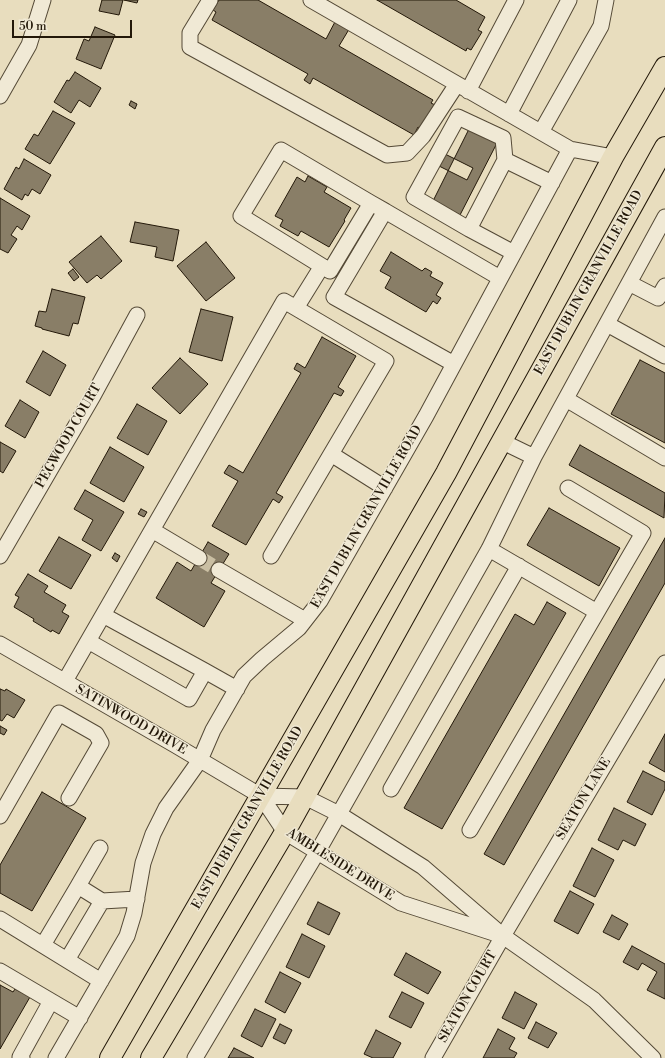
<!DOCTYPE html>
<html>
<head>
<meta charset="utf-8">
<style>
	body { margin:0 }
	#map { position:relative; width:665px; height:1058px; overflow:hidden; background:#e8ddbe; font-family:"Libre Bodoni",serif }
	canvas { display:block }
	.scale { position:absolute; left:12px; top:20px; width:120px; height:18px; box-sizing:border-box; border:2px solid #231809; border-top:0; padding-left:5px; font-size:12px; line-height:14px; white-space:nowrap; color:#231809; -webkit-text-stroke:3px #f0e9d5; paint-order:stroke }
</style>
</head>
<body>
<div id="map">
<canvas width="665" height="1058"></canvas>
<div class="scale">50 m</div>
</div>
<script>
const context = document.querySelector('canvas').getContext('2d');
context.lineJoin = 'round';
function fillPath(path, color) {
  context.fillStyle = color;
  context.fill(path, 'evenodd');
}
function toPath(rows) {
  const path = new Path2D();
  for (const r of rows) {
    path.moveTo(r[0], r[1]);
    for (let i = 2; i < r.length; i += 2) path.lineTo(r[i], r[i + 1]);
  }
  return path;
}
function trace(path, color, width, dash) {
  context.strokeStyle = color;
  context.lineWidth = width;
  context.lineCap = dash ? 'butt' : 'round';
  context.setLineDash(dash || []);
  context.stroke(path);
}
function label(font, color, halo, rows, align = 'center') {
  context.font = font + ' "Libre Bodoni",serif';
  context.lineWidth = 3;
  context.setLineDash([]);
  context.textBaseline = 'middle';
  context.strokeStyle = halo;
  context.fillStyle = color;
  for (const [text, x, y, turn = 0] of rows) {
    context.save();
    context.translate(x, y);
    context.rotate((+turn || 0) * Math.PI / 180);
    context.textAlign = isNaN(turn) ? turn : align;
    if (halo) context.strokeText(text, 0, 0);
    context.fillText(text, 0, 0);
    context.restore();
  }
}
const building = toPath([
	[102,0,123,0,119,15,99,11,102,0],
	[124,0,138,0,137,3,124,0],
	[219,0,258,0,326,39,337,18,351,26,339,46,433,100,431,103,435,105,421,129,418,127,414,135,313,78,310,84,304,80,308,74,212,20,216,12,213,10,219,0],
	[377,0,456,0,485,17,478,30,482,32,471,50,467,48,466,51,377,0],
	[95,27,115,35,101,69,76,59,84,39,89,41,95,27],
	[75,72,101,88,90,107,79,100,71,113,54,102,67,80,69,81,75,72],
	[131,101,137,104,135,109,129,105,131,101],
	[53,111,75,123,50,164,25,149,34,134,38,136,53,111],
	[469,129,497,143,460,215,433,201,469,129],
	[443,153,473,168,467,180,437,165,443,153],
	[24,159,51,175,40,194,32,189,28,196,25,194,22,200,4,189,16,167,19,169,24,159],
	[308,176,327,187,324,192,351,208,344,220,345,221,329,247,301,231,298,236,280,226,283,220,275,216,297,177,305,182,308,176],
	[0,198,30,216,22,230,17,226,11,235,17,239,8,253,0,249,0,198],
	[135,222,179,230,173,261,155,257,157,247,130,242,135,222],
	[101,236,122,261,101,279,97,275,87,283,69,262,101,236],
	[206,242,235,278,206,301,177,266,206,242],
	[391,252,422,271,425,268,432,272,430,276,443,283,436,295,441,298,437,304,433,301,426,312,385,288,391,277,380,271,391,252],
	[73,269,79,277,74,281,68,273,73,269],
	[52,289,85,297,78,324,73,323,69,336,42,329,42,328,35,326,39,311,46,312,52,289],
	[201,309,233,317,222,361,189,352,201,309],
	[322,337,356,356,338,387,344,391,341,396,334,393,276,493,283,497,279,503,273,499,246,545,212,526,238,481,224,473,229,465,243,473,301,373,294,369,297,363,305,368,322,337],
	[43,351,66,365,50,396,26,382,43,351],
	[180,358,208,384,180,414,152,388,180,358],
	[640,360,665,373,665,443,611,414,640,360],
	[20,400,39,412,25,438,5,426,20,400],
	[137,404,167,421,148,455,117,438,137,404],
	[0,442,16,451,3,473,0,471,0,442],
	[580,445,665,493,664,518,569,465,580,445],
	[110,447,144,467,124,502,90,483,110,447],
	[85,490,124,512,101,551,82,540,93,520,74,509,85,490],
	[549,508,620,548,599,586,527,545,549,508],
	[141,509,147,512,144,517,138,514,141,509],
	[59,537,91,555,71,589,39,571,59,537],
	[665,538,665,583,504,865,484,854,665,538],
	[208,542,229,554,211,583,225,591,204,627,156,598,177,562,191,571,208,542],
	[115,553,120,556,117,562,112,558,115,553],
	[28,574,48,586,44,592,66,605,62,612,69,616,59,634,52,630,51,632,33,621,34,619,14,607,19,597,15,595,28,574],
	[547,602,566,613,442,829,404,808,515,614,534,625,547,602],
	[0,689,5,691,6,689,25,700,14,718,7,714,2,721,0,720,0,689],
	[0,726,7,730,4,735,0,733,0,726],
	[665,734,665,772,649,763,665,734],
	[643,771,665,782,665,789,652,815,627,802,643,771],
	[42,792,86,818,32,911,0,893,0,865,42,792],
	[614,808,646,824,635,846,623,840,618,850,598,840,614,808],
	[592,848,614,860,595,897,573,886,592,848],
	[570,891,594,904,578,934,554,921,570,891],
	[318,902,340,913,329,935,307,924,318,902],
	[612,915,628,924,619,940,603,932,612,915],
	[302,934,325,946,309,978,286,967,302,934],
	[632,946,665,964,665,999,647,990,657,972,642,963,638,970,623,962,632,946],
	[406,953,441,972,428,994,394,975,406,953],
	[280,972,301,983,285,1013,265,1002,280,972],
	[0,985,13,992,15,989,30,997,0,1049,0,985],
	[402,992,424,1003,411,1028,389,1017,402,992],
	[515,992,537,1004,524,1029,502,1018,515,992],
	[255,1009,276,1019,262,1047,241,1036,255,1009],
	[536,1022,557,1033,548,1048,528,1038,536,1022],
	[280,1024,292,1030,285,1044,273,1038,280,1024],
	[498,1029,515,1038,509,1049,517,1053,514,1058,483,1058,498,1029],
	[376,1030,401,1043,393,1058,373,1058,364,1054,376,1030],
	[234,1048,254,1058,228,1058,234,1048]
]);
fillPath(building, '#897e67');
trace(building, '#231809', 1);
trace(toPath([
	[199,558,219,570]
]), '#cabfa3', 15, [15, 8]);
const minor = toPath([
	[210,0,190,33,190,47,387,155,407,153,423,136,457,84],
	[311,0,570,149],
	[468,91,516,0],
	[0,96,29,45,43,0],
	[509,114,569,0],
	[541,132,601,26,606,0],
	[371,203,330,271,241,216,281,150,371,203,385,211],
	[469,229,414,197,458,117,503,138,505,160],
	[514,253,469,229,505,160,552,183],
	[629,283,658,298,665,286],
	[296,308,322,266],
	[607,324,665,356],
	[454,364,334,297,385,211,500,278],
	[566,399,665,458],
	[501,441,534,457],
	[568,488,643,533,597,612],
	[0,556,93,396,137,315],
	[271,556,331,454],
	[199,558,152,530,284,301,386,361,331,454,385,488],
	[219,570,305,620],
	[103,615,152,530],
	[0,644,175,745,261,796,285,832,401,903,503,936],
	[205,671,189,699,88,641,103,615,205,671,237,689],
	[65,681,88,641],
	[391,789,519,566],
	[261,796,305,797,339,814,423,867,503,936,594,1000,653,1058],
	[0,816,59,713,96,734,101,743,69,798],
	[470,830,597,612,489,549],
	[100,848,78,886,102,901,137,899],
	[0,919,101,981],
	[43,945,78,886],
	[67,960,102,901],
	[0,971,51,1001],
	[22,1058,20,1057,51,1001,80,1018],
	[56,1058,127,936,134,913,143,863,153,834,166,808,200,760,213,730,244,676,262,659,299,628,320,601,426,416,570,149,613,157],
	[195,1058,318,851,489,549,534,457,665,217],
	[433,1058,503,936,665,663]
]);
const major = toPath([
	[110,1058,446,473,613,157,665,67],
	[151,1058,285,832,665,147]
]);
trace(minor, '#544936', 17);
trace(major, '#231809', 22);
trace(minor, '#f0e9d5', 15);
trace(major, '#e8ddbe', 20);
label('13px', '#231809', '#f0e9d5', [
	["EAST DUBLIN GRANVILLE ROAD",589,283,-61],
	["PEGWOOD COURT",69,436,-60],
	["EAST DUBLIN GRANVILLE ROAD",367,517,-60],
	["SATINWOOD DRIVE",131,720,30],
	["SEATON LANE",584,799,-59],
	["EAST DUBLIN GRANVILLE ROAD",248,818,-60],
	["AMBLESIDE DRIVE",340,865,32],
	["SEATON COURT",468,997,-60]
]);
</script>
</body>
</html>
